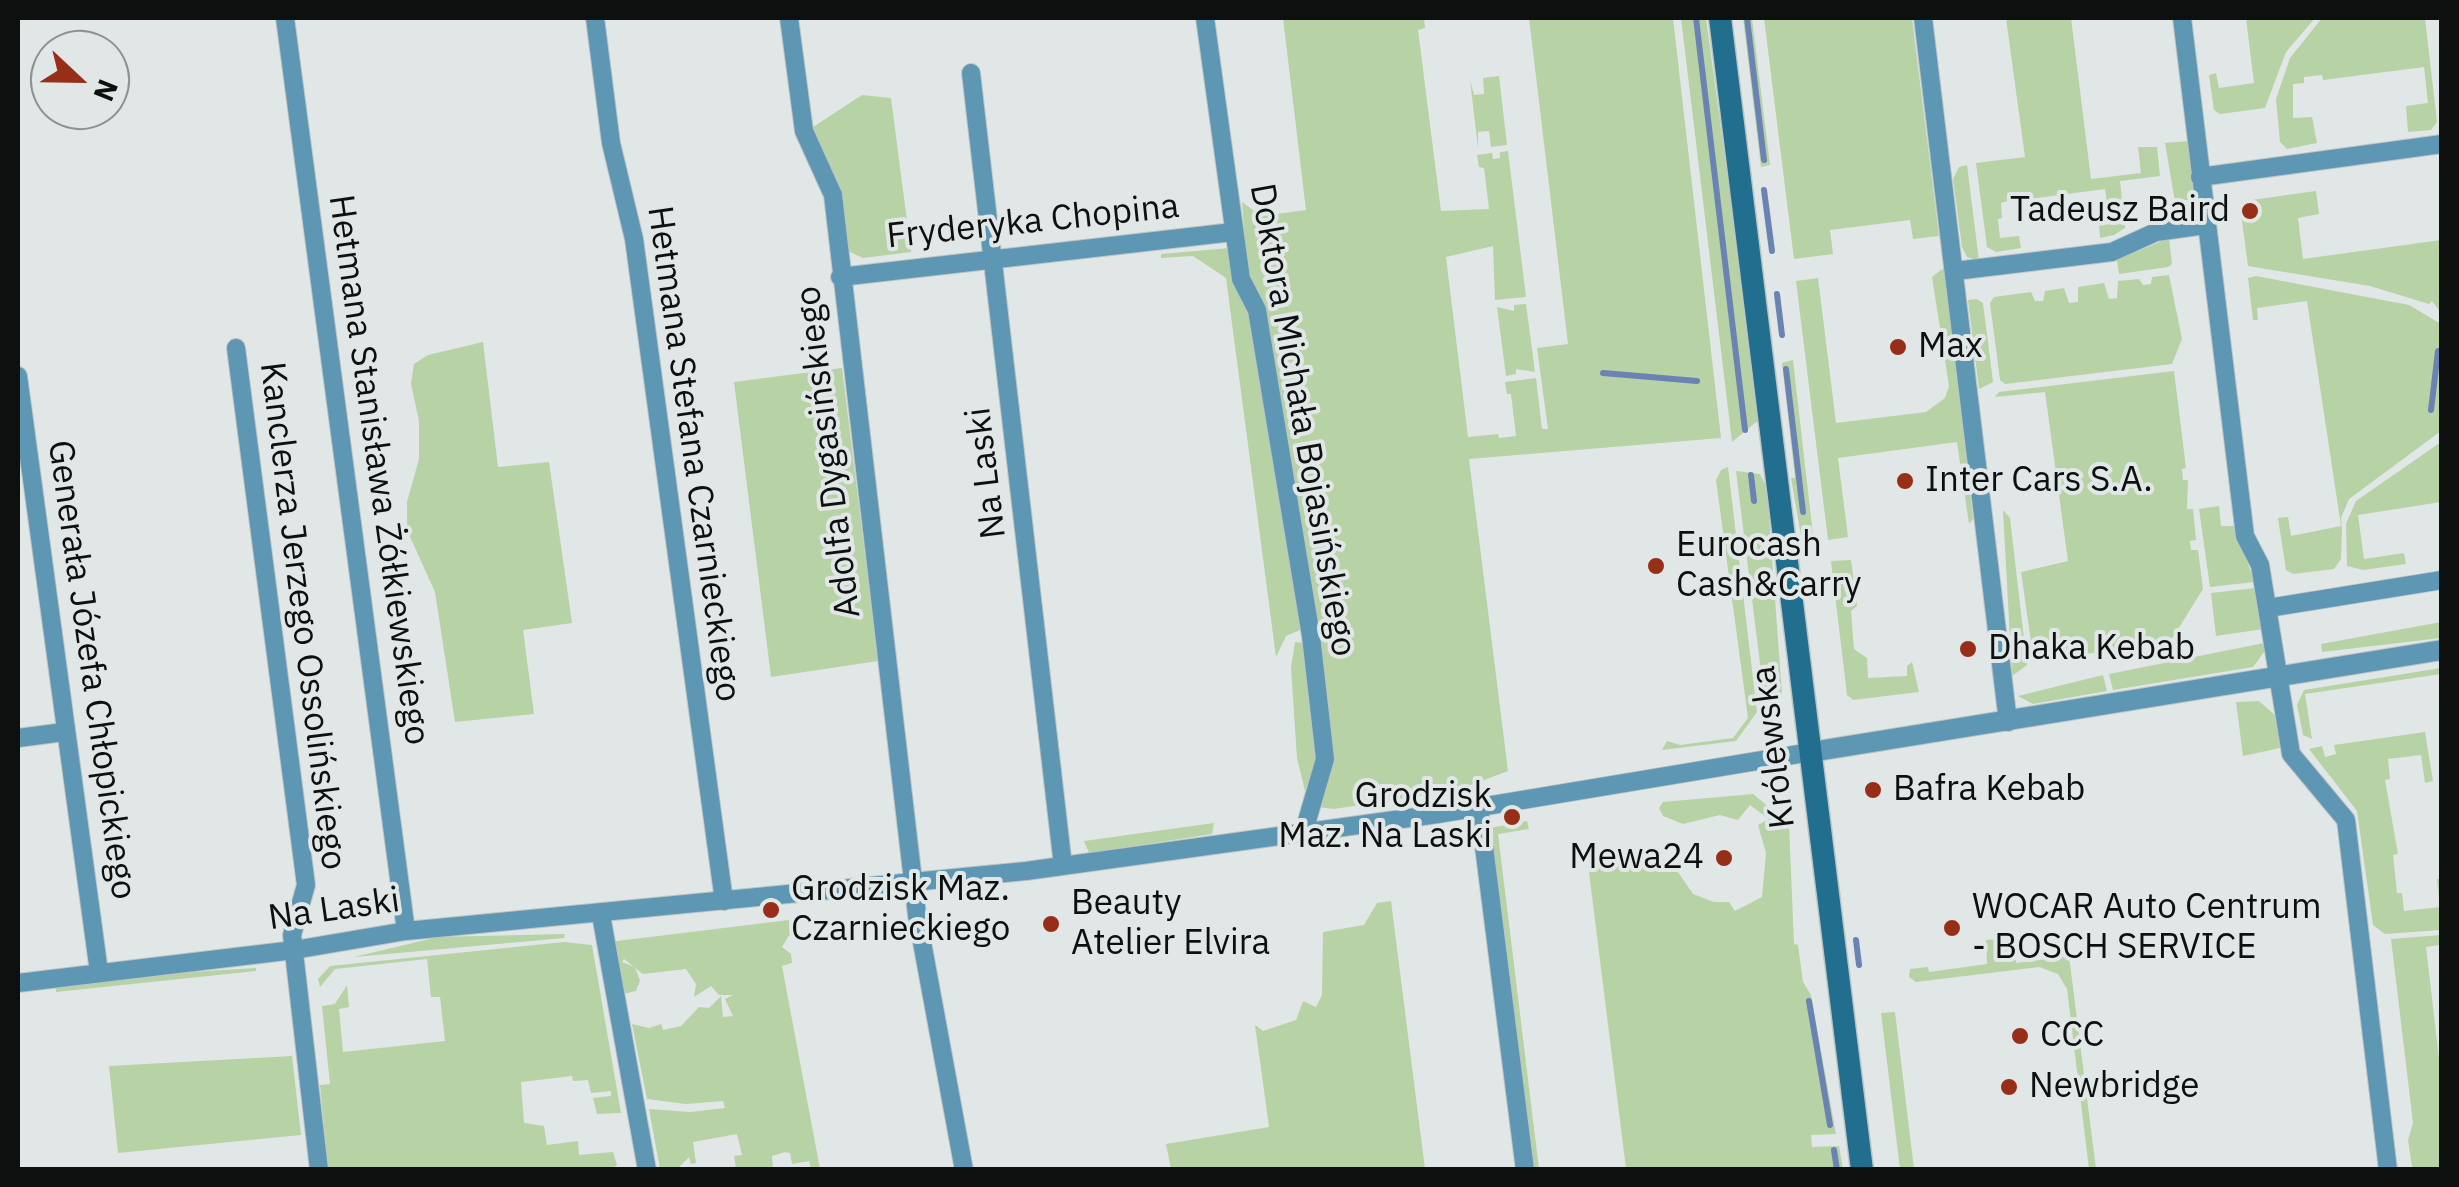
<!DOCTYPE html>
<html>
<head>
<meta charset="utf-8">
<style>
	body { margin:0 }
	#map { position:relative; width:2459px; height:1187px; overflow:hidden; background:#e1e7e7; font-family:"IBM Plex Sans",sans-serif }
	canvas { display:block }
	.frame { position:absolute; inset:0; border:20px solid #0e1010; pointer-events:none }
	.north { position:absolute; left:30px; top:30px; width:100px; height:100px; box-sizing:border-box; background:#e1e7e7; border:2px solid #8d9191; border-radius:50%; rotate:112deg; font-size:28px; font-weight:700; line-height:40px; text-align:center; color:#0e1010 }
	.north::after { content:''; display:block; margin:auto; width:35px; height:45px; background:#972e17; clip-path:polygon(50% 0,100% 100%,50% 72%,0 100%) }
</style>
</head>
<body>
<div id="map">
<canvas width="2459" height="1187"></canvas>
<div class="frame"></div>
<div class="north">N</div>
</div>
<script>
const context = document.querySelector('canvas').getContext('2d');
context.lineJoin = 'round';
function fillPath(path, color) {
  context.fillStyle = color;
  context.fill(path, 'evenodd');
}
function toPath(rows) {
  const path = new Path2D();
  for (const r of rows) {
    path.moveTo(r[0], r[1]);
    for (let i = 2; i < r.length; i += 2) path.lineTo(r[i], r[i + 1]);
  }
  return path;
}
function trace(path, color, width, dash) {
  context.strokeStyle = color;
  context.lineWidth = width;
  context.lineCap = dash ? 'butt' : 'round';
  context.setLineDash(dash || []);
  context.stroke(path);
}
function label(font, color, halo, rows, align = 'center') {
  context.font = font + ' "IBM Plex Sans",sans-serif';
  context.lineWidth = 8;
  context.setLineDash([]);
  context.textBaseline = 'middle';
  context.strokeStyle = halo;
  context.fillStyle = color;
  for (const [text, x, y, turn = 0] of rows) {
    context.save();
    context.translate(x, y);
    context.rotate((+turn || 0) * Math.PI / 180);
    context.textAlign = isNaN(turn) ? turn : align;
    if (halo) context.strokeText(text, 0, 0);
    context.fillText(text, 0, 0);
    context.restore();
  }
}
fillPath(toPath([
	[1283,18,1424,18,1425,28,1418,30,1441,211,1489,209,1484,168,1479,167,1477,155,1492,153,1493,159,1500,158,1500,152,1508,151,1526,297,1495,300,1493,246,1446,257,1468,437,1498,434,1499,438,1516,436,1511,394,1507,394,1505,382,1536,378,1542,429,1548,429,1537,348,1568,344,1529,18,1673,18,1721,438,1469,459,1508,771,1458,790,1334,809,1318,807,1331,770,1247,268,1242,202,1261,216,1306,210],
	[1681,18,1706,18,1760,419,1732,442],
	[1743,18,1752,18,1770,165,1761,167],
	[1764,18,1912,18,1939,236,1913,239,1910,220,1830,230,1833,254,1794,259],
	[2006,18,2071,18,2091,179,2141,173,2138,147,2157,147,2160,176,2120,181,2125,228,2114,235,2100,238,2099,226,2110,224,2105,189,2029,199,2028,195,2001,203,2002,218,1998,219,2000,238,2019,236,2021,248,1996,252,1987,247,1976,163,2025,157],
	[2246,18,2315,18,2286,52,2265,108,2220,114,2214,110,2209,75,2216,73,2219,88,2254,83],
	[2322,18,2425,18,2437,122,2431,130,2408,132,2406,106,2428,103,2424,67,2323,80,2322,75,2304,77,2304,83,2293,84,2293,118,2312,117,2317,143,2287,149,2280,142,2276,99,2290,58],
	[1499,76,1507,145,1491,147,1489,131,1478,132,1478,148,1470,80,1474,95,1484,94,1483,78],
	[862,95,891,98,911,252,863,258,848,251,810,129],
	[2189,141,2195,199,2175,202,2165,143],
	[1967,165,1979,261,1967,257,1962,247,1953,179,1959,167],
	[2316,191,2319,214,2298,218,2303,259,2441,240,2441,313,2432,301,2429,304,2370,286,2248,266,2240,206,2244,201],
	[2169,238,2172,264,2168,267,2119,274,2117,260],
	[1230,248,1251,304,1305,628,1286,636,1276,657,1226,278,1193,256,1161,258,1161,254],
	[1945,267,1973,519,1969,524,1957,442,1838,458,1848,537,1828,540,1796,281,1818,278,1836,423,1926,412,1945,398,1949,386,1932,277],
	[2169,275,2182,339,2172,364,2005,384,2000,380,1990,303,1994,297,2031,292,2035,301,2043,301,2045,291,2064,288,2069,303,2078,302,2078,287,2104,283,2109,299,2117,298,2118,281,2139,279,2143,285,2151,284,2152,277],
	[2256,276,2409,305,2441,324,2441,431,2349,499,2341,518,2342,529,2341,559,2334,569,2293,574,2286,570,2278,518,2288,517,2291,536,2341,526,2307,301,2257,308,2258,320,2253,320,2248,278],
	[1977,299,1983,303,1993,382,1979,389,1968,300],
	[1526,304,1535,372,1516,369,1516,374,1506,376,1497,307,1514,311,1514,305],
	[483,342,498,467,549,462,572,623,523,630,534,714,455,722,435,592,407,530,407,502,419,459,419,421,411,384,414,364,428,355],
	[1793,360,1814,544,1801,536,1791,478,1795,478,1782,363],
	[842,368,878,661,771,677,734,382],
	[2174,371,2186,468,2182,469,2183,480,2188,480,2187,509,2193,509,2196,540,2190,541,2191,550,2198,550,2203,589,2170,642,2037,661,2033,656,2021,572,2068,561,2045,392,1995,397,1999,392],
	[2441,442,2441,502,2358,515,2364,559,2404,553,2406,564,2363,570,2347,566,2346,524,2356,501],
	[1728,467,1757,712,1736,741,1662,750,1667,741,1680,745,1733,738,1748,718,1716,480,1721,470],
	[1736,471,1760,474,1767,489,1782,694,1764,695],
	[2219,506,2221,526,2236,526,2254,582,2210,587,2199,509],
	[2003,510,2010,518,2027,665,2012,676],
	[1851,560,1857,606,1851,611,1854,649,1867,658,1868,678,1907,676,1907,666,1912,662,1919,692,1853,700,1847,695,1831,561],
	[2255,588,2263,629,2216,636,2211,593],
	[2441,622,2441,638,2322,652,2321,644],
	[1295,642,1303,643,1320,751,1305,791,1297,758,1291,668],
	[2264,643,2264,652,2253,667,2113,690,2109,674],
	[2441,668,2441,674,2305,694,2312,739,2303,735,2297,705,2304,690],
	[2103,675,2107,691,2033,704,2018,696],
	[2259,701,2277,717,2280,748,2243,756,2236,702],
	[2425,732,2433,781,2425,783,2421,755,2388,759,2390,779,2385,780,2398,854,2393,855,2397,893,2402,893,2404,911,2440,907,2437,879,2441,879,2441,930,2385,934,2373,925,2357,811,2309,749,2322,746,2325,757,2336,754,2334,745],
	[1753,794,1789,824,1794,944,1798,945,1803,982,1811,995,1836,1134,1811,1135,1812,1147,1839,1146,1843,1169,1626,1169,1587,856,1633,851,1635,863,1669,859,1693,894,1714,902,1729,902,1735,911,1762,897,1766,853,1758,825,1769,819,1750,805,1738,820,1720,815,1683,824,1663,816,1659,808,1663,802],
	[1527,821,1529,829,1498,834,1539,1169,1533,1169,1490,828],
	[1214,823,1212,834,1089,853,1084,841],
	[1391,901,1425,1169,1171,1169,1166,1144,1269,1127,1255,1025,1263,1031,1296,1020,1303,1001,1316,1007,1322,995,1323,932,1364,925,1377,903],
	[789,920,790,934,782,947,791,954,792,963,782,966,820,1169,811,1169,809,1161,792,1164,790,1153,785,1152,772,1156,773,1169,736,1169,734,1156,742,1155,737,1134,693,1142,696,1163,691,1164,689,1157,677,1169,660,1169,649,1109,690,1112,725,1108,723,1101,686,1104,647,1099,632,1024,649,1028,661,1024,663,1030,681,1026,699,1007,709,1008,721,996,723,1017,733,1016,725,999,733,995,719,995,711,986,694,997,696,984,686,969,643,974,624,959,622,962,635,967,640,981,636,991,623,994,609,942],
	[565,934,564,938,354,957,438,937],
	[2441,935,2439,945,2426,947,2441,1076,2441,1169,2418,1169,2412,1167,2408,1140,2413,1123,2391,939],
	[2013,938,2016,963,2069,956,2096,1169,2089,1169,2067,989,2058,974,2039,967,1916,982,1909,977,1910,969,1928,967,1929,972,1987,964,1986,940],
	[564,942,592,945,621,1113,597,1114,593,1098,611,1096,611,1091,591,1093,588,1080,573,1081,572,1076,521,1082,524,1123,544,1126,547,1145,578,1141,579,1155,613,1152,617,1165,610,1170,328,1169,320,1085,330,1084,322,1006,335,1004,347,985,349,1007,339,1009,343,1052,445,1041,440,997,431,997,427,959,335,969,320,987,318,979,330,966],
	[256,968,256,971,56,992,56,987,140,975],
	[1895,1012,1914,1169,1900,1169,1881,1013],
	[292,1056,301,1135,118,1153,109,1066]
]), '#b7d2a4');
trace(toPath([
	[1696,18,1745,430],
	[1747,18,1764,160],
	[1764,190,1772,251],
	[1777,294,1782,335],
	[1786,369,1803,512],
	[1603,373,1697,381],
	[2431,410,2438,351],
	[1751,475,1754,501],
	[1856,940,1859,965],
	[1809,1001,1830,1125],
	[1834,1150,1837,1170]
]), '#6b83b2', 6);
const minor = toPath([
	[285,18,406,931],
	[595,18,611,143,634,239,724,901],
	[789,18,804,131,833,195,917,915,964,1170],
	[1205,18,1241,279,1257,310,1311,636,1325,759,1304,831],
	[1923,18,2008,722],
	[2182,18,2245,536,2260,565,2291,754,2346,820,2388,1170],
	[971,73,1063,866],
	[2200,177,2442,144],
	[1955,271,2112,252,2156,232,2205,225],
	[840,277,1233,232],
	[236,348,306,885,292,935,319,1170],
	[18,376,99,972],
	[2268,608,2442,580],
	[18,738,64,732],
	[1479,807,1525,1170],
	[601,915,647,1170],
	[18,983,294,950,406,931,1026,871,1438,814,1811,752]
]);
const tertiary = toPath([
	[1811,752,2442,650]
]);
const secondary = toPath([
	[1720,18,1862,1170]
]);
trace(minor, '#bfc5c5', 20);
trace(tertiary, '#bfc5c5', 22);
trace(secondary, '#bfc5c5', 25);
trace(minor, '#5e97b4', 18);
trace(tertiary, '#5e97b4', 20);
trace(secondary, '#216e8f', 22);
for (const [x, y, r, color] of [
	[2250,211,10,"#972e17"],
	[1898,347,10,"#972e17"],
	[1905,481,10,"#972e17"],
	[1656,566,10,"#972e17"],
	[1968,649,10,"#972e17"],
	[1873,790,10,"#972e17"],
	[1512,817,10,"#972e17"],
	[1724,858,10,"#972e17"],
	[771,910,10,"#972e17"],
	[1051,924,10,"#972e17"],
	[1952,928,10,"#972e17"],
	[2020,1036,10,"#972e17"],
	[2009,1087,10,"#972e17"]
]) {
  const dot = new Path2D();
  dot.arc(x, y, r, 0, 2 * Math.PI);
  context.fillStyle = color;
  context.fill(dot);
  trace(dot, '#e1e7e7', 4);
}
label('35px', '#0e1010', '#e1e7e7', [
	["Tadeusz Baird",2230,211,"right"],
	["Max",1918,347],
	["Inter Cars S.A.",1925,481],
	["Eurocash",1676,546],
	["Cash&Carry",1676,586],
	["Dhaka Kebab",1988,649],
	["Bafra Kebab",1893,790],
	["Grodzisk",1492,797,"right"],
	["Maz. Na Laski",1492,837,"right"],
	["Mewa24",1704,858,"right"],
	["Grodzisk Maz.",791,890],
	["Czarnieckiego",791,930],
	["Beauty",1071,904],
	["Atelier Elvira",1071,944],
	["WOCAR Auto Centrum",1972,908],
	["- BOSCH SERVICE",1972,948],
	["CCC",2040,1036],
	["Newbridge",2029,1087]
], 'left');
label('35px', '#0e1010', '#e1e7e7', [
	["Fryderyka Chopina",1033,222,-6],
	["Doktora Michała Bojasińskiego",1302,420,80],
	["Adolfa Dygasińskiego",829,452,-97],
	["Hetmana Stefana Czarnieckiego",693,454,82],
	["Hetmana Stanisława Żółkiewskiego",378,470,82],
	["Na Laski",987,473,-97],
	["Kanclerza Jerzego Ossolińskiego",302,616,83],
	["Generała Józefa Chłopickiego",91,670,82],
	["Królewska",1774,747,-97],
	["Na Laski",334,910,-8]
]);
</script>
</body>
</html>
